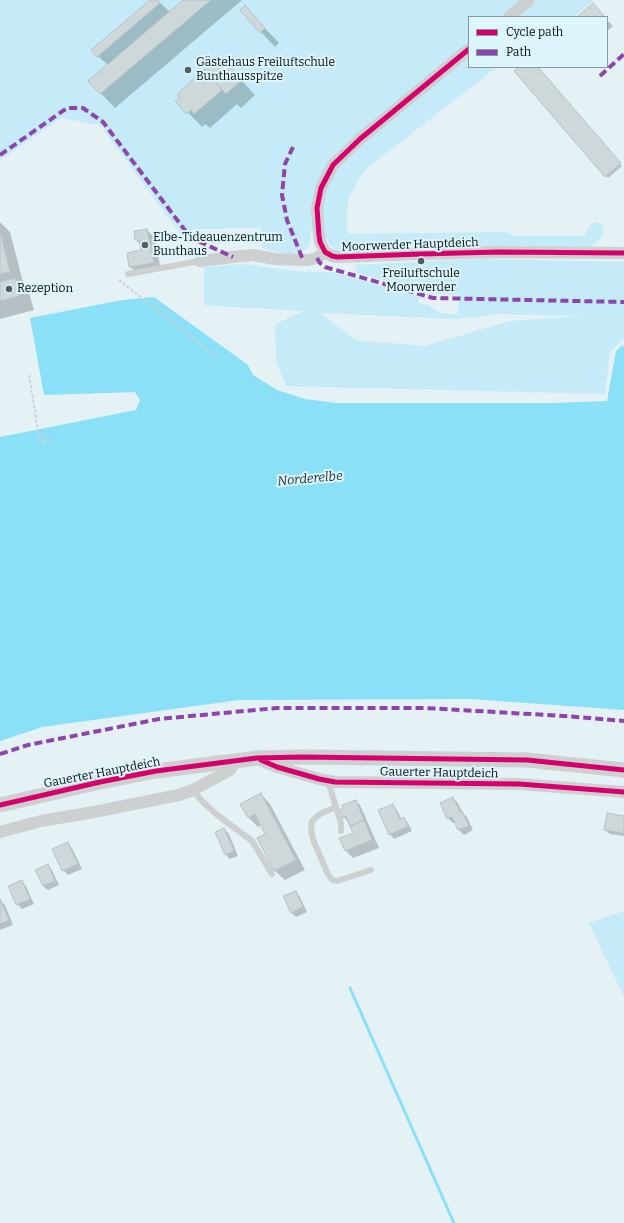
<!DOCTYPE html>
<html>
<head>
<meta charset="utf-8">
<style>
	body { margin:0 }
	#map { position:relative; width:624px; height:1223px; overflow:hidden; background:#e4f1f5; font-family:Bitter,serif }
	canvas { display:block }
	.legend { position:absolute; left:468px; top:16px; width:140px; height:52px; box-sizing:border-box; background:#ddf5fc; border:1px solid #87999e; margin:0; padding:5px 7px; list-style:none; font-size:12px; color:#060e10 }
	.legend li { display:flex; align-items:center; gap:8px; height:20px }
	.legend b { width:20px; border:1px solid #87999e }
</style>
</head>
<body>
<div id="map">
<canvas width="624" height="1223"></canvas>
<ul class="legend">
<li><b style="height:5px;background:#d6006c"></b>Cycle path</li>
<li><b style="height:5px;background:#8e44ad"></b>Path</li>
</ul>
</div>
<script>
const context = document.querySelector('canvas').getContext('2d');
context.lineJoin = 'round';
function fillPath(path, color) {
  context.fillStyle = color;
  context.fill(path, 'evenodd');
}
function toPath(rows) {
  const path = new Path2D();
  for (const r of rows) {
    path.moveTo(r[0], r[1]);
    for (let i = 2; i < r.length; i += 2) path.lineTo(r[i], r[i + 1]);
  }
  return path;
}
function trace(path, color, width, dash) {
  context.strokeStyle = color;
  context.lineWidth = width;
  context.lineCap = dash ? 'butt' : 'round';
  context.setLineDash(dash || []);
  context.stroke(path);
}
function label(font, color, halo, rows, align = 'center') {
  context.font = font + ' Bitter,serif';
  context.lineWidth = 4;
  context.setLineDash([]);
  context.textBaseline = 'middle';
  context.strokeStyle = halo;
  context.fillStyle = color;
  for (const [text, x, y, turn = 0] of rows) {
    context.save();
    context.translate(x, y);
    context.rotate((+turn || 0) * Math.PI / 180);
    context.textAlign = isNaN(turn) ? turn : align;
    if (halo) context.strokeText(text, 0, 0);
    context.fillText(text, 0, 0);
    context.restore();
  }
}
fillPath(toPath([
	[0,0,521,0,500,17,469,17,469,43,337,153,313,229,311,229,310,245,305,250,296,251,290,255,262,248,261,228,193,229,182,236,100,125,61,118,0,160],
	[536,0,594,0,574,17,515,17],
	[469,55,469,67,497,67,370,166,360,177,349,198,347,214,347,231,350,234,504,232,514,235,514,236,584,236,591,224,597,222,602,225,604,229,600,239,591,247,500,246,343,252,335,250,330,245,324,235,322,214,324,203,328,185,337,169,356,150],
	[478,259,624,262,624,341,622,340,610,352,605,394,286,386,276,361,275,324,304,311,204,305,204,267,244,264,305,272,331,272,429,299,419,298,419,303,428,305,441,313,457,315,460,295,431,293,357,273,355,265],
	[320,313,455,319,499,314,584,316,510,321,425,346,356,340],
	[624,911,624,997,589,923]
]), '#c4ebf7');
fillPath(toPath([
	[154,297,248,365,253,375,277,390,305,399,336,403,554,403,607,401,616,351,622,345,624,347,624,710,471,699,239,700,42,727,0,741,0,437,136,410,140,400,135,392,44,395,30,318,122,300]
]), '#89e0f7');
fillPath(toPath([
	[151,0,157,0,170,12,184,0,242,0,115,108,89,81,108,65,98,56],
	[245,7,279,43,275,47,241,10],
	[607,20,613,26,607,31],
	[220,57,255,95,241,108,237,104,210,128,205,124,202,127,177,101,181,98,178,94],
	[520,67,537,67,622,166,608,178,516,71],
	[0,222,10,232,24,286,23,286,29,293,34,310,0,319],
	[147,230,154,237,161,270,138,274,130,267,128,253,142,251,141,244,136,240],
	[261,794,270,804,305,870,285,880,275,871,258,838,266,834,262,825,258,827,248,817],
	[453,798,458,803,462,812,467,817,473,830,464,835,459,830,455,822,453,823,448,818],
	[355,801,360,805,379,848,353,858,346,851,354,833,348,822,344,817],
	[392,805,397,810,402,820,404,819,408,823,412,831,394,839,390,834],
	[624,817,624,836,610,834,605,830],
	[224,829,229,834,238,856,230,859,226,855],
	[67,843,72,848,82,869,68,875,63,870],
	[48,865,52,870,59,885,48,890,43,886],
	[21,881,26,886,34,904,22,909,17,904],
	[296,892,300,897,307,912,296,917,291,912],
	[0,900,5,905,13,925,0,930]
]), '#0003');
trace(toPath([
	[350,988,454,1223]
]), '#89e0f7', 3);
const building = toPath([
	[150,0,158,0,160,3,97,57,91,50,150,0],
	[183,0,211,0,100,94,88,81,183,0],
	[593,3,605,17,577,17,593,3],
	[245,5,265,28,260,33,240,10,245,5],
	[220,56,242,80,226,94,204,70,220,56],
	[518,67,538,67,621,163,605,177,514,71,518,67],
	[204,70,222,90,194,114,191,110,186,114,175,101,180,98,177,94,204,70],
	[147,229,154,263,129,267,127,253,141,250,139,240,135,240,134,231,147,229],
	[0,231,10,272,0,274,0,231],
	[15,278,20,296,0,301,0,282,15,278],
	[261,793,296,860,274,871,257,838,265,834,255,814,248,818,240,804,261,793],
	[453,797,460,812,462,811,469,826,458,830,452,817,447,819,440,803,453,797],
	[356,800,364,820,350,826,346,816,343,818,340,810,343,808,342,805,356,800],
	[393,804,400,819,404,817,408,826,389,835,378,810,393,804],
	[607,813,624,816,624,833,604,830,607,813],
	[364,820,372,840,345,851,339,838,353,833,350,826,364,820],
	[224,828,234,851,225,855,215,832,224,828],
	[68,842,78,864,62,871,52,849,68,842],
	[48,864,55,881,43,886,35,870,48,864],
	[22,880,30,899,16,905,8,886,22,880],
	[296,891,303,907,291,913,283,896,296,891],
	[0,899,9,920,0,924,0,899]
]);
fillPath(building, '#ced8db');
trace(building, '#b8c2c6', 1);
trace(toPath([
	[119,280,216,356],
	[29,375,40,442,52,439]
]), '#cfd2d3', 2, [3, 2]);
trace(toPath([
	[128,274,200,261],
	[328,781,341,823,341,831],
	[193,790,202,801,216,814,252,841,272,874],
	[336,807,320,814,312,821,311,831,314,842,327,872,332,880,337,881,371,870]
]), '#ccd0d1', 6);
trace(toPath([
	[509,17,529,0],
	[469,49,360,139,333,165,321,188,317,208,319,235,320,242,325,252,332,256,337,257,421,254,498,252,624,253],
	[200,261,233,257,253,255,275,259,308,260,317,258,325,252],
	[258,759,277,767,319,779,335,782,519,784,624,792],
	[0,832,41,821,94,812,179,795,193,790,230,770,236,760]
]), '#ccd0d1', 12);
trace(toPath([
	[0,805,100,782,156,771,257,758,302,757,527,760,624,770]
]), '#ccd0d1', 15);
trace(toPath([
	[600,76,624,54],
	[293,147,285,164,282,195,287,220,303,260],
	[0,155,67,108,83,108,103,122,187,233,200,242,233,257],
	[317,258,320,263,325,267,332,269,433,298,624,302],
	[0,754,28,745,159,719,277,708,425,708,564,716,624,721]
]), '#8e44ad', 4, [8, 4]);
trace(toPath([
	[469,49,360,139,333,165,321,188,317,208,319,235,320,242,325,252,332,256,337,257,421,254,498,252,624,253],
	[261,760,277,767,319,779,335,782,519,784,624,792],
	[0,805,100,782,156,771,257,758,302,757,527,760,624,770]
]), '#d6006c', 5);
for (const [x, y, r, color] of [
	[188,70,4,"#545d60"],
	[145,245,4,"#545d60"],
	[421,261,4,"#545d60"],
	[9,289,4,"#545d60"]
]) {
  const dot = new Path2D();
  dot.arc(x, y, r, 0, 2 * Math.PI);
  context.fillStyle = color;
  context.fill(dot);
  trace(dot, '#ddf5fc', 1.5);
}
label('12px', '#060e10', '#ddf5fc', [
	["Gästehaus Freiluftschule",196,63],
	["Bunthausspitze",196,77],
	["Elbe-Tideauenzentrum",153,238],
	["Bunthaus",153,252],
	["Freiluftschule",421,274,"center"],
	["Moorwerder",421,288,"center"],
	["Rezeption",17,289]
], 'left');
label('12px', '#060e10', '#ddf5fc', [
	["Moorwerder Hauptdeich",410,245,-2],
	["Gauerter Hauptdeich",102,773,-11],
	["Gauerter Hauptdeich",439,773,1]
]);
label('italic 13px', '#1a2f35', '#ddf5fc', [
	["Norderelbe",310,479,-5]
]);
</script>
</body>
</html>
